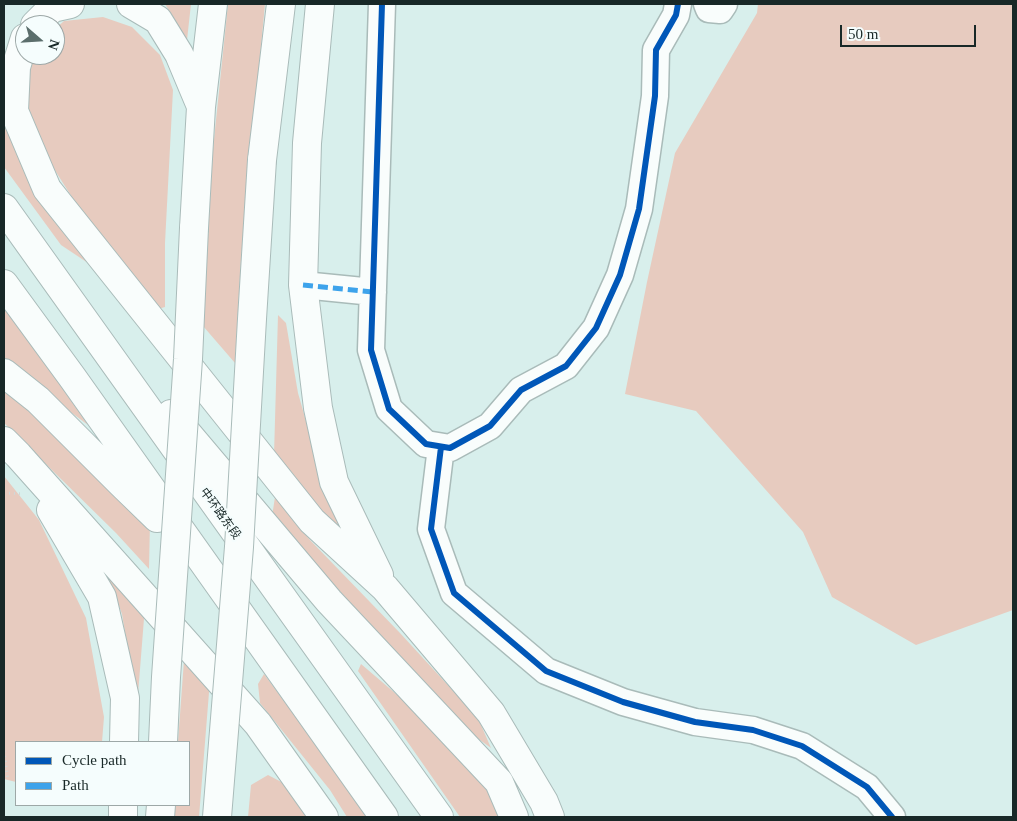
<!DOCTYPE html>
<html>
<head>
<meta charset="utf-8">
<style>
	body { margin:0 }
	#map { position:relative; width:1017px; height:821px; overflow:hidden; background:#d8efec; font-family:Georgia,serif }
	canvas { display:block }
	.frame { position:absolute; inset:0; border:5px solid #182827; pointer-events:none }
	.legend { position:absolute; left:15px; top:741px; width:175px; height:65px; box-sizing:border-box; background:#f5fdfd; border:1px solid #9da8a7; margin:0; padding:6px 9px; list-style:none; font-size:15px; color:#182827 }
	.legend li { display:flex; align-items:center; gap:10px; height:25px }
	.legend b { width:25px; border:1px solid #9da8a7 }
	.north { position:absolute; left:15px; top:15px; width:50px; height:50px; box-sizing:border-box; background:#f5fdfd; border:1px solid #9da8a7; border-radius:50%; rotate:109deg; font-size:14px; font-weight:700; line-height:20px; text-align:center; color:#182827 }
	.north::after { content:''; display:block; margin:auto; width:18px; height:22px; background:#5b6e6c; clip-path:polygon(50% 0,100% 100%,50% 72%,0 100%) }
	.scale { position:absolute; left:840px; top:25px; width:136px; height:22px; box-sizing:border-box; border:2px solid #182827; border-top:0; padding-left:6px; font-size:15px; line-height:18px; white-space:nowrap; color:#182827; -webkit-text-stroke:4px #f5fdfd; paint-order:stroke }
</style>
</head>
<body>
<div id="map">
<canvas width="1017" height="821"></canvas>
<div class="frame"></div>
<ul class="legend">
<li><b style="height:6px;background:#0057b8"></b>Cycle path</li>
<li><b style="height:6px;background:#3da3eb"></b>Path</li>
</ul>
<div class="north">N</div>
<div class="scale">50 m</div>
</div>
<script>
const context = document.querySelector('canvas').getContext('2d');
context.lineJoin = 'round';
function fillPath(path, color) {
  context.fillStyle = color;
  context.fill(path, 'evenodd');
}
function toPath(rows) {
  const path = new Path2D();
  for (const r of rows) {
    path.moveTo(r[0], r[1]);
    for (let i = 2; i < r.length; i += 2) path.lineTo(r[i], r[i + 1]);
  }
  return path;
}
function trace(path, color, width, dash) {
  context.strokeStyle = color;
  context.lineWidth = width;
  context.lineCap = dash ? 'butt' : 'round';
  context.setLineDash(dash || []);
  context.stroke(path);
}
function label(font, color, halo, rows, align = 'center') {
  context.font = font + ' Georgia,"Noto Sans SC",serif';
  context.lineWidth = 4.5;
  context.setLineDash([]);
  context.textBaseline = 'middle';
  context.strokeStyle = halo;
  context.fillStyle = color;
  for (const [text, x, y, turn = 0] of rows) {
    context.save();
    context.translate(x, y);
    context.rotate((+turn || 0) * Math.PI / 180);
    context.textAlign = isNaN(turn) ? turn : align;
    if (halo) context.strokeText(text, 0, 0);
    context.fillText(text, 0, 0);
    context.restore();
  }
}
fillPath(toPath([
	[165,4,191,4,187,40],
	[228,4,265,4,241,259,235,363,203,326,213,149],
	[758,4,1013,4,1013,610,916,645,832,597,803,532,696,411,625,394,647,282,675,153,757,13],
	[103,17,132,27,160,55,173,90,165,243,165,307,158,309,89,224,49,161,24,100,32,55,55,55,55,29,64,21],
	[4,96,25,167,88,263,61,245,4,167],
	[4,304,88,425,4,362],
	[278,315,286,323,298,393,320,470,347,540,274,455],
	[4,390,54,424,150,521,149,569,116,533,4,423],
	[4,476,39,520,86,618,104,717,102,742,16,742,16,782,4,779],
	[275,497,310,540,400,633,478,718,491,748,469,732,349,602,271,523],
	[100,556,145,606,137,707,122,614],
	[184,660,210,680,199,817,173,817,174,805,189,805,189,742,178,742],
	[361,664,402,699,456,751,494,793,507,817,460,817,358,671],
	[264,674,370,817,347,817,330,790,260,703,258,684],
	[268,775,289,786,308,817,248,817,251,785]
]), '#e7cbbf');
const minor = toPath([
	[382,4,371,350,389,409,426,444,450,448,490,426,521,390,566,366,596,328,620,275,639,209,655,96,656,50,676,15,678,4],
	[707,4,709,9,720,10,724,4],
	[303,285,373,292],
	[441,447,431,529,454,593,546,671,623,702,695,722,753,730,802,746,867,787,892,817]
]);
const highway = toPath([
	[131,4,158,20,179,54,200,104],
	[320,4,307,143,303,285,318,408,334,482,379,575],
	[35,25,52,8,70,4],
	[25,38,16,67,14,111,47,189,312,521,385,588,491,713,544,802,550,817],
	[262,160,281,4],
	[4,208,439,817],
	[194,228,201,107,213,4],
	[4,284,72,377,384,817],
	[4,373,38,400,122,484,157,518],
	[171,414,329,601,499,782,514,817],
	[4,441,18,455,258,724,324,817],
	[51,510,102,597,125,698,124,742],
	[123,817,123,805],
	[160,817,161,805]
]);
trace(minor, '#a9bbb9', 29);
trace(highway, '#a9bbb9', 30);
trace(toPath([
	[4,493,24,494],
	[4,751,8,780]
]), '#d1d8d8', 3, [1, 4]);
trace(minor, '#f9fdfc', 26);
trace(highway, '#f9fdfc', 28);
const highwayBridge = toPath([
	[163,742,166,677,188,359,194,228],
	[217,817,239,547,252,319,262,160]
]);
trace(highwayBridge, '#a9bbb9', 30, []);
trace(highwayBridge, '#f9fdfc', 28);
trace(toPath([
	[303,285,373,292]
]), '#3da3eb', 5, [10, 5]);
trace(toPath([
	[382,4,371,350,389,409,426,444,450,448,490,426,521,390,566,366,596,328,620,275,639,209,655,96,656,50,676,15,678,4],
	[441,447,431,529,454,593,546,671,623,702,695,722,753,730,802,746,867,787,892,817]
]), '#0057b8', 6);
label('12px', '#182827', '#f5fdfd', [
	["中环路东段",221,513,54]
]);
</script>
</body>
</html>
